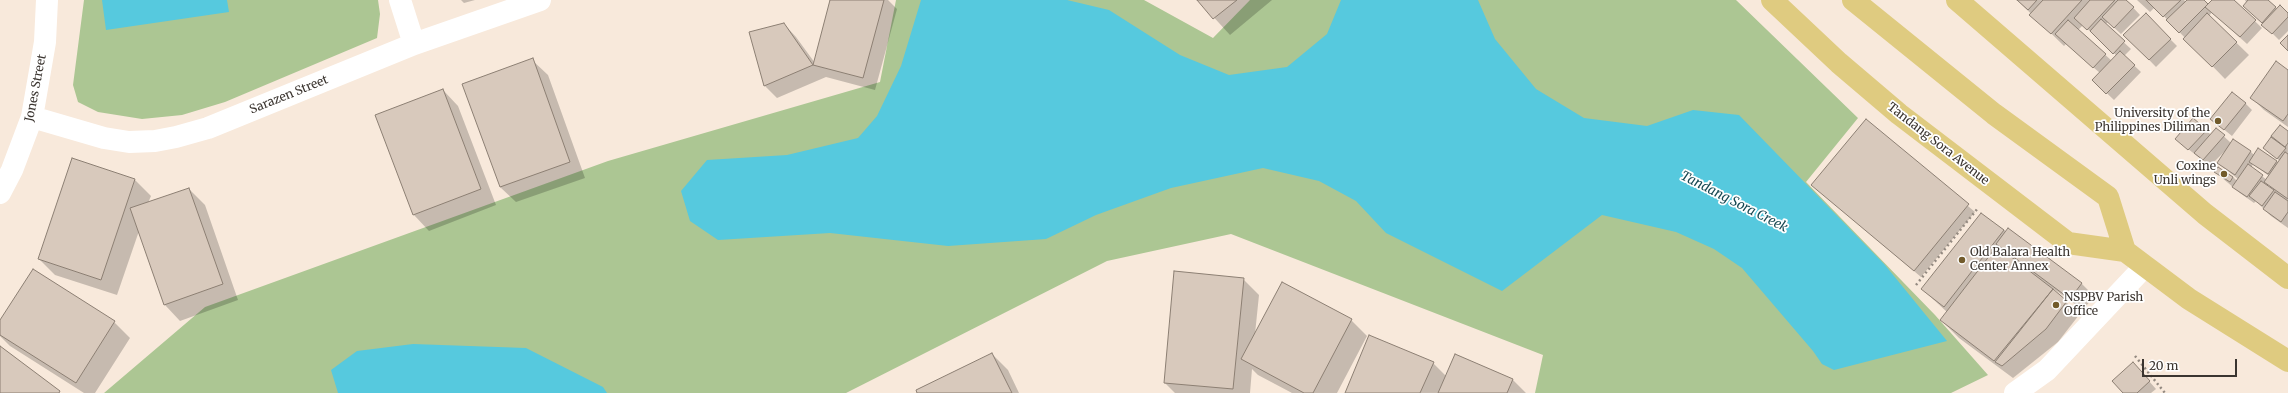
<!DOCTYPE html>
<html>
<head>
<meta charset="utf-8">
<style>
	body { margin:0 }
	#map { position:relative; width:2288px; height:393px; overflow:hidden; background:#f8e9db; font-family:Merriweather,serif }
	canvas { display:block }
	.scale { position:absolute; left:2142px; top:359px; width:95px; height:18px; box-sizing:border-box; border:2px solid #3b3530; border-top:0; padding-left:5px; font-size:12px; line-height:14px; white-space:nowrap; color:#3b3530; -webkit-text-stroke:3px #fff; paint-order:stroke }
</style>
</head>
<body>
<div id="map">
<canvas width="2288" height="393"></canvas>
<div class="scale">20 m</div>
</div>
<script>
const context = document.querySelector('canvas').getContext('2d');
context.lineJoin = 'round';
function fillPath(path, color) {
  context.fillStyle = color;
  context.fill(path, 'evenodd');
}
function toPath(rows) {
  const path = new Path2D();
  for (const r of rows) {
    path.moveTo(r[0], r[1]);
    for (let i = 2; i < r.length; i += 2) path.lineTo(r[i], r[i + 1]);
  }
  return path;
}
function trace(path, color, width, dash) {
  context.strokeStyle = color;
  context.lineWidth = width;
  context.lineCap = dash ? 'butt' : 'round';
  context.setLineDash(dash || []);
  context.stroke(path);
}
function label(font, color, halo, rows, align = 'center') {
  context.font = font + ' Merriweather,serif';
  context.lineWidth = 3.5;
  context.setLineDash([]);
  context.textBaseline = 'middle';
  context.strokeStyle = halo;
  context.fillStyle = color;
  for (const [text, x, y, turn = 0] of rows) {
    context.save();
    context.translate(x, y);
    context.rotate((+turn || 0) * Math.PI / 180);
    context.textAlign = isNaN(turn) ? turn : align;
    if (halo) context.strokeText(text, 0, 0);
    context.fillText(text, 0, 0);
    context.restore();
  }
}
fillPath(toPath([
	[84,0,378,0,380,14,377,38,225,102,182,115,142,119,98,112,78,102,73,85],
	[896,0,1144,0,1213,38,1250,0,1736,0,1858,118,1806,182,1935,315,1988,375,1951,393,1535,393,1543,355,1231,234,1107,261,846,393,104,393,205,307,608,161,880,82]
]), '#acc693');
fillPath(toPath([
	[102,0,227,0,229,12,106,30],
	[921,0,1067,0,1109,10,1180,55,1229,75,1287,67,1327,34,1341,0,1478,0,1495,39,1536,89,1584,118,1647,126,1693,110,1739,115,1885,265,1947,341,1834,370,1822,364,1813,351,1742,268,1714,249,1676,232,1602,215,1502,291,1386,233,1356,201,1319,181,1263,168,1171,188,1096,215,1046,239,948,246,830,233,718,240,690,221,681,191,707,160,787,155,858,138,877,116,901,66],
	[413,344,526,348,603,387,607,393,338,393,331,370,357,351]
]), '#56c9de');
fillPath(toPath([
	[461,0,475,0,464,3],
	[831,0,888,0,897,9,875,90,826,77,777,98,765,86,751,33,784,24,796,37,815,63],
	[1198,0,1272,0,1230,35],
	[2017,0,2126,0,2140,15,2121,34,2108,22,2105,25,2131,49,2124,56,2141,72,2114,100,2093,80,2100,73,2066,44,2064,46],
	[2083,25,2117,56,2112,61,2078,30],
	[2137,0,2184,0,2186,2,2188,0,2203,0,2208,5,2213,0,2233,0,2262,28,2247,44,2212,12,2209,16,2249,55,2225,79,2155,7,2150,12],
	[2245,0,2266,0,2277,9,2288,14,2288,31,2279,40,2251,12],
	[2146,15,2177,46,2156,67,2125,35],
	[532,60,548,75,585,178,516,202,500,187],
	[2288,71,2288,127,2264,110,2252,98],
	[443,90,458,106,496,205,429,231,414,215],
	[2245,103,2252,110,2232,136,2211,119],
	[1866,120,1975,212,1921,277,1812,185],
	[2280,126,2288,133,2288,228,2271,216,2256,201,2254,203,2240,193,2215,172,2233,177,2237,181,2238,179,2218,163,2227,149,2210,166,2183,145,2206,130,2211,135,2216,129,2231,143,2251,152,2255,156,2259,150,2279,163,2280,161,2264,148],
	[2253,164,2269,176,2267,180,2251,168],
	[2268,184,2273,190,2266,186],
	[73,159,135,180,151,196,148,203,189,189,205,205,238,300,180,321,165,305,139,231,117,295,55,275,39,259],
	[1981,214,2081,283,2094,296,2083,310,2051,287,2079,315,2058,342,2013,378,1959,338,1941,320,1947,312,1922,289],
	[33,271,114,322,130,338,95,393,84,393,10,346,0,336,0,322],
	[1243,279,1259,295,1255,334,1282,284,1351,320,1367,336,1337,393,1292,393,1258,375,1252,369,1250,393,1175,393,1165,383],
	[992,354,1008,370,1019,393,918,393],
	[1456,355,1513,380,1526,393,1346,393,1433,363,1446,376],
	[2140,371,2156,389,2151,393,2124,393]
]), '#0003');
const building = toPath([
	[830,0,884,0,863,78,813,65,830,0],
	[1197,0,1237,0,1213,19,1197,0],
	[2017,0,2037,0,2028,10,2017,0],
	[2043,0,2082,0,2051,34,2029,15,2043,0],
	[2090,0,2115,0,2087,30,2074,18,2090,0],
	[2118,0,2126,0,2134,7,2114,28,2102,17,2118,0],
	[2146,0,2181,0,2163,17,2146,0],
	[2187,0,2204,0,2208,4,2179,33,2166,20,2187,0],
	[2212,0,2234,0,2256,20,2240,37,2205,7,2212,0],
	[2248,0,2268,0,2276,7,2262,23,2243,6,2248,0],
	[2280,5,2288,13,2288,17,2272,34,2261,25,2280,5],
	[2146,13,2171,39,2149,60,2123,35,2146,13],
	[2207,13,2237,42,2212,67,2183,39,2207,13],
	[2101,19,2125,41,2113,54,2090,31,2101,19],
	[2068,20,2106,54,2093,68,2055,34,2068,20],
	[784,23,813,65,764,86,749,32,784,23],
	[2288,35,2288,51,2280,43,2288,35],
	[2120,51,2135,65,2106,94,2092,80,2120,51],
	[533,58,570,162,500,187,462,84,533,58],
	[2276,61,2288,70,2288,114,2283,121,2250,98,2276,61],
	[443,89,481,189,413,215,375,115,443,89],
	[2232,92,2246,103,2224,130,2210,119,2232,92],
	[2193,118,2207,130,2188,150,2175,139,2193,118],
	[1866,119,1969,204,1914,271,1811,185,1866,119],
	[2280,125,2288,131,2288,143,2285,147,2271,136,2280,125],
	[2216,128,2225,135,2203,160,2194,153,2216,128],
	[2271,137,2286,148,2277,159,2263,148,2271,137],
	[2233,139,2251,151,2235,175,2217,163,2233,139],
	[2258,148,2277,161,2268,174,2249,162,2258,148],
	[2285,152,2288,154,2288,199,2264,182,2285,152],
	[72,158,135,179,101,280,38,259,72,158],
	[2248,164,2263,175,2247,197,2232,187,2248,164],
	[2218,167,2233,177,2230,182,2214,172,2218,167],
	[2261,181,2274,190,2262,206,2249,196,2261,181],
	[189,188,223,284,164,305,130,208,189,188],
	[2275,192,2288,201,2288,212,2281,222,2263,209,2275,192],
	[1981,213,2004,230,1944,307,1921,289,1981,213],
	[2008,228,2082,283,2070,299,1996,244,2008,228],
	[1997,246,2053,289,1994,361,1940,320,1997,246],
	[33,269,115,321,76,383,0,335,0,320,33,269],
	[1174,271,1244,278,1233,389,1164,383,1174,271],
	[1282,282,1352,319,1313,393,1304,393,1241,359,1282,282],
	[2053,289,2067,301,2046,329,2002,366,1995,362,2053,289],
	[1369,335,1434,362,1420,393,1345,393,1369,335],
	[0,346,60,391,59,393,0,393,0,346],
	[992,353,1012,393,917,393,916,390,992,353],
	[1455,354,1513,379,1507,393,1438,393,1455,354],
	[2133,362,2150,381,2137,393,2123,393,2112,381,2133,362]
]);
fillPath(building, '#d8c9bc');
trace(building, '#8c7f73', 1);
trace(toPath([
	[1916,285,1978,208],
	[2135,356,2165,393]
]), '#948a81', 2.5, [2, 3]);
trace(toPath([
	[400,0,414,44],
	[32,117,104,138,129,142,155,141,176,137,208,128,414,44,540,0],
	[0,193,12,170,32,117,45,42,47,0]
]), '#fff', 22);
trace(toPath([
	[2015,393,2047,370,2145,266]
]), '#fff', 22);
trace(toPath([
	[1772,0,1839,63,1899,114,2068,243,2125,251,2189,299,2288,361],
	[1853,0,1994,114,2108,197,2125,251],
	[1957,0,2205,214,2288,278]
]), '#dfcb80', 22);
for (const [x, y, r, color] of [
	[2218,121,4,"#725b2b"],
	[2224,174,4,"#725b2b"],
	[1962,260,4,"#725b2b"],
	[2056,305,4,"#725b2b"]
]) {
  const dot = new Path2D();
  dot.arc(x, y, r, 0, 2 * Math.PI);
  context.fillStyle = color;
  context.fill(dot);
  trace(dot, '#fff', 1.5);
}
label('12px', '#3b3530', '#fff', [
	["Jones Street",36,88,-79],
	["Sarazen Street",289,95,-22],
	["Tandang Sora Avenue",1938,144,38]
]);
label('12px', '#3b3530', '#fff', [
	["University of the",2210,114],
	["Philippines Diliman",2210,128],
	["Coxine",2216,167],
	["Unli wings",2216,181],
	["Old Balara Health",1970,253,"left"],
	["Center Annex",1970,267,"left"],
	["NSPBV Parish",2064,298,"left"],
	["Office",2064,312,"left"]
], 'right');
label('italic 13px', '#174953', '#fff', [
	["Tandang Sora Creek",1734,202,27]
]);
</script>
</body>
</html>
